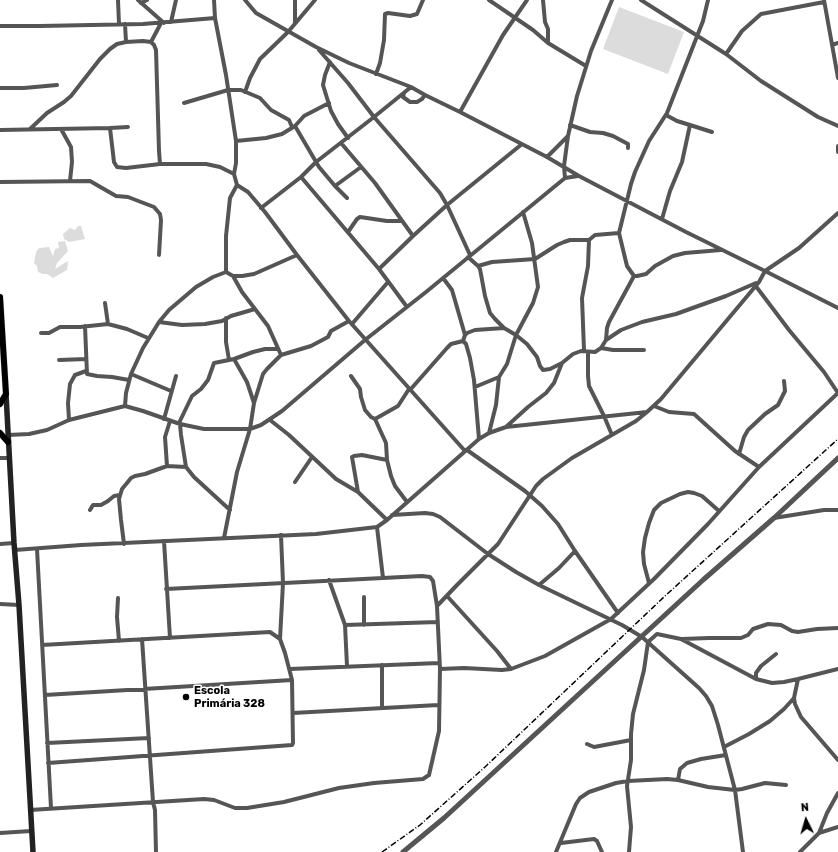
<!DOCTYPE html>
<html>
<head>
<meta charset="utf-8">
<style>
	body { margin:0 }
	#map { position:relative; width:838px; height:852px; overflow:hidden; background:#fff; font-family:Rubik,sans-serif }
	canvas { display:block }
	.north { position:absolute; left:786px; top:800px; width:40px; height:40px; -webkit-text-stroke:3px #fff; paint-order:stroke; rotate:355deg; font-size:11px; font-weight:700; line-height:16px; text-align:center; color:#000 }
	.north::after { content:''; display:block; margin:auto; width:14px; height:18px; background:#000; clip-path:polygon(50% 0,100% 100%,50% 72%,0 100%) }
</style>
</head>
<body>
<div id="map">
<canvas width="838" height="852"></canvas>
<div class="north">N</div>
</div>
<script>
const context = document.querySelector('canvas').getContext('2d');
context.lineJoin = 'round';
function fillPath(path, color) {
  context.fillStyle = color;
  context.fill(path, 'evenodd');
}
function toPath(rows) {
  const path = new Path2D();
  for (const r of rows) {
    path.moveTo(r[0], r[1]);
    for (let i = 2; i < r.length; i += 2) path.lineTo(r[i], r[i + 1]);
  }
  return path;
}
function trace(path, color, width, dash) {
  context.strokeStyle = color;
  context.lineWidth = width;
  context.lineCap = dash ? 'butt' : 'round';
  context.setLineDash(dash || []);
  context.stroke(path);
}
function label(font, color, halo, rows, align = 'center') {
  context.font = font + ' Rubik,sans-serif';
  context.lineWidth = 3;
  context.setLineDash([]);
  context.textBaseline = 'middle';
  context.strokeStyle = halo;
  context.fillStyle = color;
  for (const [text, x, y, turn = 0] of rows) {
    context.save();
    context.translate(x, y);
    context.rotate((+turn || 0) * Math.PI / 180);
    context.textAlign = isNaN(turn) ? turn : align;
    if (halo) context.strokeText(text, 0, 0);
    context.fillText(text, 0, 0);
    context.restore();
  }
}
fillPath(toPath([
	[619,7,684,32,668,74,603,49],
	[78,226,81,226,85,239,69,242,64,239,63,234,70,228,75,230],
	[65,241,68,251,57,263,55,269,68,261,67,270,53,278,47,274,43,274,38,272,37,266,34,263,36,252,39,248,49,247,53,256,55,249,59,248,58,242]
]), '#dcdcdc');
const primary = toPath([
	[0,297,6,394,0,404],
	[0,433,8,442]
]);
trace(primary, '#dbdbdb', 7);
trace(toPath([
	[118,0,119,24],
	[138,0,164,23],
	[245,0,256,13,316,47,349,63,411,87,425,95,460,112,547,157,579,176,686,232,765,271,838,308],
	[295,0,295,23],
	[489,0,533,30,548,43,586,66],
	[543,0,545,22,548,29,548,43],
	[641,0,726,54,761,81,818,117,838,126],
	[708,0,703,21,667,113,649,141,635,172,631,184,619,233,627,266,634,276,637,276,646,274,655,266,673,256,685,253,721,250],
	[824,0,838,78],
	[141,3,147,0],
	[171,22,176,0],
	[125,24,126,42],
	[0,26,40,26,143,24,215,18],
	[151,42,154,45,156,50,159,151,160,164],
	[832,45,838,43],
	[319,50,348,83,374,117,440,193,447,205,470,255],
	[726,54,742,31,761,14,824,2],
	[330,62,325,75,323,85,331,111,338,124,348,138],
	[376,74,380,63,384,40,385,14,388,13,410,16,417,14,423,0],
	[0,88,24,88,57,85],
	[245,92,250,78,260,59,288,32,315,0],
	[404,93,403,97,410,102,417,102,422,99,425,95],
	[184,103,228,90,241,90,260,98,271,110,289,120,292,127],
	[460,112,503,35,527,0],
	[666,115,677,121,690,125],
	[570,125,590,132,603,133,613,136,628,144,628,148],
	[295,126,319,167,335,186,347,198],
	[110,128,128,127],
	[30,129,47,113,64,102,71,96,100,59,110,49,117,44,126,42,143,41,151,42,161,23],
	[61,129,71,147,72,162,70,181],
	[0,130,110,128,114,162,117,167,126,168,160,164,206,164,220,167,234,174],
	[236,141,266,138,282,134,295,126,304,116,329,103],
	[341,143,375,183,413,236],
	[838,146,838,152],
	[547,157,568,136],
	[301,177,379,269,407,307],
	[565,178,564,166,568,136,577,96,591,51,612,0],
	[0,182,90,181,116,196,128,197,154,207,160,214,161,220,159,255],
	[237,185,248,192,265,212,297,255,349,321,465,451],
	[335,186,361,167],
	[261,208,301,177,316,162,374,117,411,87],
	[662,219,670,191,682,162,690,125,712,132],
	[348,232,357,219,360,217,387,221,402,221],
	[468,257,478,266,480,269,485,296,490,313,495,319,504,328,516,335,527,344,537,357,540,366,543,370,550,369,562,363],
	[478,266,492,262,535,259,557,245,564,242,570,240,589,240,595,235,619,233],
	[379,269,413,236,447,205,522,144],
	[226,272,233,276,242,276,254,274,297,255],
	[233,276,242,292,268,326,281,355],
	[443,278,452,290,465,335],
	[755,285,789,330,824,372,838,393],
	[105,303,108,324],
	[226,318,226,342,229,360],
	[159,322,182,325,205,324,222,321,231,316,255,309],
	[352,324,388,282],
	[85,326,87,374,97,376,112,377,129,380],
	[41,333,49,333,60,327,80,327,108,324,127,329,148,338],
	[606,340,607,328,609,322,634,276],
	[463,341,466,344,470,358,474,380,479,439],
	[601,348,613,350,644,350],
	[584,350,582,298,588,266,589,240],
	[588,352,588,376,589,386,604,416,612,435],
	[234,359,247,382,254,403],
	[59,360,86,359],
	[131,374,171,391],
	[351,376,360,389,361,397,365,410,371,417,375,419,386,443,387,460,391,476,395,486,407,502],
	[475,387,499,377],
	[410,390,447,348,451,344,463,341,465,335,467,333,475,330,504,328],
	[125,406,126,393,131,374,143,348,159,322,169,310,196,287,213,277,226,272,226,236,230,198,237,185,234,174,236,163,236,141,226,75,215,18,214,0],
	[654,406,669,412,694,414,735,451,759,467],
	[164,419,176,376],
	[375,419,398,406,409,389],
	[69,420,68,403,70,384,75,375,86,371],
	[270,420,289,435,336,479,358,492,387,520],
	[179,423,192,396,201,389,208,380,214,363,234,359,253,352,265,349,278,349],
	[180,424,181,435,186,467,194,477,230,510],
	[507,426,528,407,546,393,554,383,562,363,573,354,581,351,595,352,601,348,606,340,621,330,642,322,676,314,726,296,756,283],
	[489,433,496,405,499,377,507,364,516,335,533,303,538,287,532,243,523,212],
	[8,435,29,434,47,430,69,420,125,406,143,411,180,424,204,429,250,429,261,425,282,411,365,340,426,292,565,178,578,176],
	[467,450,525,491,542,506,558,524,575,551,618,613],
	[739,454,744,437,748,430,765,414,778,405,785,391,784,381],
	[0,458,9,458],
	[167,466,165,437,170,421],
	[295,482,312,457],
	[358,492,352,457,354,456,362,455,387,460],
	[90,510,93,505,101,505,108,501,114,496,120,495],
	[392,515,425,513,433,514,440,517,488,554,516,572,539,585,622,625,642,637,699,688,706,696,712,706,718,725,735,790,743,852],
	[774,518,824,510,838,510],
	[377,527,383,578],
	[224,538,237,472,250,429,254,403,263,374,267,369,281,355,311,346,328,337,331,331,349,321],
	[164,541,170,638],
	[0,544,14,543],
	[124,544,121,520,119,499,122,489,127,483,131,478,135,476,145,474,167,466,186,467],
	[37,549,51,808],
	[15,550,81,545,316,534,377,527,387,520,479,439,489,433,506,427,647,412,661,399,759,282,765,271,799,248,838,213],
	[329,580,345,625,347,666],
	[649,583,644,564,643,552,645,538,649,523,654,510,661,503,680,494,688,492,694,493,702,496,719,511],
	[539,585,559,568,575,551],
	[447,596,497,651,511,669],
	[118,598,117,617,119,641],
	[0,604,19,605],
	[437,606,457,585,498,544,536,486,543,479,572,458,636,421,647,412],
	[345,625,438,622],
	[364,625,364,597],
	[142,639,153,802,155,810,156,852],
	[682,639,709,638,741,638,748,635,753,629,768,624,781,625,792,631,798,632,817,629,838,628],
	[42,645,270,632,280,639],
	[382,665,382,708],
	[290,669,439,663],
	[440,669,464,668,502,670,511,669,545,656,611,619,654,579,708,524,759,467,838,393],
	[756,679,756,673,761,666,776,654],
	[45,695,292,680],
	[794,698,795,704,801,717,838,760],
	[293,713,438,705],
	[47,743,149,738],
	[587,744,594,747,631,740],
	[724,747,749,734,770,721,784,709,794,698,798,679],
	[48,763,292,745,293,743,292,680,285,653,280,639,283,583,281,535],
	[678,780,680,769,687,763,701,759,726,755],
	[30,810,204,799,214,800,235,808,247,808,284,802,339,788,374,783,423,779,429,775,439,731,440,669,437,606,433,581,430,577,422,576,383,578,166,589],
	[0,833,31,831],
	[819,833,827,813,838,793],
	[561,843,594,839,597,841,602,852],
	[556,852,576,804,580,798,589,792,616,783,628,781,667,779,678,780,708,787,735,790,742,789,765,783,786,785],
	[629,852,631,827,627,786,631,760,631,734,633,714,644,670,648,642,657,634,681,639,756,679,772,683,784,682,798,679,838,669],
	[800,852,819,833,838,827]
]), '#555', 4);
trace(toPath([
	[403,852,444,818,703,580,774,518,838,458]
]), '#555', 5);
trace(toPath([
	[6,394,14,543,19,605,33,852]
]), '#222', 5.5);
trace(primary, '#000', 6);
trace(toPath([
	[382,852,420,825,485,767,665,596,838,439]
]), '#000', 1.5, [6, 2, 1, 2]);
for (const [x, y, r, color] of [
	[186,697,4,"#000"]
]) {
  const dot = new Path2D();
  dot.arc(x, y, r, 0, 2 * Math.PI);
  context.fillStyle = color;
  context.fill(dot);
  trace(dot, '#fff', 1.5);
}
label('bold 11px', '#000', '#fff', [
	["Escola",194,691],
	["Primária 328",194,704]
], 'left');
</script>
</body>
</html>
